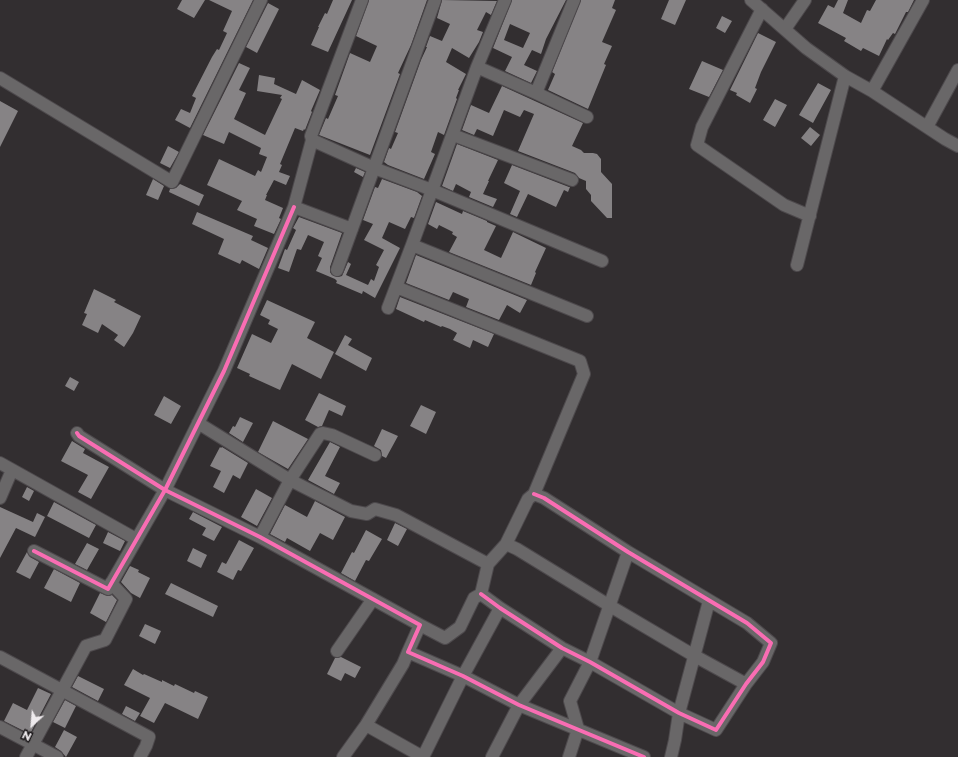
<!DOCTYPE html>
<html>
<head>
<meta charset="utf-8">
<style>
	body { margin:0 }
	#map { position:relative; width:958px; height:757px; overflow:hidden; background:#322e30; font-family:Montserrat,sans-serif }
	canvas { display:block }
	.north { position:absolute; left:12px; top:705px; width:40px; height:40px; -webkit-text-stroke:3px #191618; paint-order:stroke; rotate:206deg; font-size:11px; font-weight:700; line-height:16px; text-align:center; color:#efebee }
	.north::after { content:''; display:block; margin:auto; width:14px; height:18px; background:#efebee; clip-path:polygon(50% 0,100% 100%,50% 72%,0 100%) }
</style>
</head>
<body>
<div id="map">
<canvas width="958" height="757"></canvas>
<div class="north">N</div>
</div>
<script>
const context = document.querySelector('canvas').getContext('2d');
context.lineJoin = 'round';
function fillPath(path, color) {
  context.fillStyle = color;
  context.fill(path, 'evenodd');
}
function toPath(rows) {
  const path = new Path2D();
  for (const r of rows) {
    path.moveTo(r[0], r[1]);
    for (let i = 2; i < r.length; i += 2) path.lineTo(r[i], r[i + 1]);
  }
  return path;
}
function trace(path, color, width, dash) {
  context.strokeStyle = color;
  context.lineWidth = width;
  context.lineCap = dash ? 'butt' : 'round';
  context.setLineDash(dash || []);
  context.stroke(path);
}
fillPath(toPath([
	[182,0,205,0,194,18,177,9],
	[209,0,253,0,190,128,175,120,181,109,190,113,196,98,192,96,212,57,217,49,219,50,227,33,223,31,232,11],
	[333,0,352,0,328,52,311,45,319,27,318,27,325,13,327,14],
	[369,0,427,0,411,45,398,73,400,74,370,155,319,135,326,118,328,119,338,96,335,95,350,53,370,62,377,46,356,36],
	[442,0,497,1,491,15,486,12,477,30,483,32,479,42,469,58,452,48,446,62,466,74,458,90,459,90,456,98,457,99,444,135,438,132,431,152,435,154,424,179,388,165,384,162,389,148,391,149,398,133,395,132,421,60,427,47,426,47,430,36,442,41,450,24,437,18],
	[512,0,566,0,546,39,541,54,532,50,524,65,537,71,531,83,505,71,512,57,493,48],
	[510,24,530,33,523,48,504,40],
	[581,0,615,0,612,8,616,10,602,42,612,46,604,64,606,65,588,109,548,90,555,74,552,72],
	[669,0,686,0,675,25,661,19],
	[838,0,848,0,843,13,861,23,867,10,870,11,876,0,914,0,908,12,906,12,895,34,893,33,888,40,887,39,879,56,863,48,861,51,844,41,846,38,818,23,828,5,834,8],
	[268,3,279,9,257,53,246,47],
	[722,16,732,21,725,33,716,28],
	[758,33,776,42,761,72,755,88,757,89,750,103,736,95,737,93,730,90],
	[702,61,723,70,709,97,689,89],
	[239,63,250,68,239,90,246,93,234,119,265,135,282,99,280,98,282,95,257,91,259,75,275,78,274,84,296,94,302,80,320,90,311,111,312,112,305,130,304,129,303,131,295,128,280,164,282,165,279,172,290,176,286,185,274,180,266,195,267,195,265,200,283,208,279,218,281,219,274,234,254,226,257,219,237,210,242,201,207,185,219,159,255,176,258,170,261,172,267,157,259,154,261,148,229,132,224,144,203,135],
	[818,83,831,90,813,123,799,115],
	[502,86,583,123,572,146,581,150,584,153,593,153,597,154,601,159,601,172,612,184,612,218,607,218,591,201,591,195,586,189,586,181,579,178,575,173,518,151,534,114,524,110,520,117,504,110,493,136,477,129,474,135,462,130,471,105,489,113],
	[775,99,787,105,775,127,763,120],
	[0,101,18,111,0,147],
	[810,127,820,135,811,146,801,138],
	[457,144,498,160,488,181,489,181,483,194,497,199,493,207,469,197,471,192,456,184,453,191,442,186],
	[168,146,179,152,170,168,160,163],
	[512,165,569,187,570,187,568,192,564,190,556,207,528,194,517,217,510,214,520,191,504,183],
	[356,168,365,172,363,177,354,172],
	[153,179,164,186,158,200,146,195],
	[382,179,417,192,422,196,414,218,411,217,405,229,389,222,382,238,400,248,375,298,363,291,362,294,336,283,337,281,335,279,316,271,322,258,318,256,324,242,308,235,301,250,297,249,289,272,278,268,285,249,287,250,296,230,293,228,299,217,342,233,330,267,330,272,332,275,338,277,342,276,348,262,351,264,346,275,368,285,371,279,374,281,379,267,376,265,384,250,364,240,373,224,363,220,375,187,378,188],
	[180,184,204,195,199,206,169,192,170,189,176,188],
	[436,202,462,214,463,211,487,221,487,222,496,226,484,250,501,258,513,232,546,248,535,272,536,273,531,285,449,252,457,237,452,234,453,232,439,225,437,229,428,224],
	[197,212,253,236,251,240,268,248,259,269,242,260,240,264,218,254,224,239,192,224],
	[416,255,527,300,520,313,507,305,499,320,466,307,469,299,453,292,449,300,406,283],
	[94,289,116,300,114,302,141,316,133,333,124,347,114,340,118,335,102,324,98,333,82,325,87,314,84,313],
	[400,297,494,334,488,347,473,340,470,348,453,340,457,333,450,329,442,326,441,327,425,320,424,322,396,309],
	[267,300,315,322,307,338,334,352,321,379,292,364,280,390,249,376,250,374,237,368,252,334,271,343,278,329,268,324,270,320,260,315],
	[345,335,352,339,348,345,372,358,366,371,335,354],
	[70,377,79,382,74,391,65,386],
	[319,393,346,406,342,416,329,410,322,426,318,427,305,420],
	[164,396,181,406,171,424,154,415],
	[421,405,436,412,426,434,410,426],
	[240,417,253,423,243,442,229,433,233,426,235,427],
	[273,421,308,439,288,469,258,452],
	[382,429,398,436,386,458,382,456,381,450,374,446],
	[72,441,85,449,83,453,109,467,91,499,78,492,88,475,61,461],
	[330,442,340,447,325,476,340,483,334,494,308,480],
	[220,447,221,448,222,447,248,463,240,479,233,475,224,493,213,487,221,471,210,466],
	[27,487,34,491,29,501,22,497],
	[256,489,272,498,257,526,241,517],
	[315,501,345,517,333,540,320,533,310,551,287,538,285,542,270,534,285,505,307,517],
	[54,502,96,525,89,538,47,516],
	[0,507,33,522,37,513,45,517,35,537,16,528,0,558],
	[193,512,222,527,214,541,202,535,206,528,189,519],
	[395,523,407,529,398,546,387,540],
	[366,530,382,539,369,561,366,560,355,581,341,573,352,552,354,553],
	[108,532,125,541,120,551,103,543],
	[239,540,254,548,241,571,238,570,233,580,217,572,222,562,226,564],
	[87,543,99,549,87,570,75,564],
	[193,548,207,555,201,568,187,561],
	[27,552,30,557,39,562,30,579,16,572],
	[130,566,139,570,138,572,150,578,140,598,131,593,121,582],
	[54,569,80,583,71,602,44,588],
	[171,583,218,606,213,617,165,594],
	[100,593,108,596,112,595,117,600,106,622,90,613],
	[145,624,161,631,155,644,139,636],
	[341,657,361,667,355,678,345,673,341,681,327,674,335,658],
	[133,669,143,675,144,674,162,682,162,680,174,686,175,684,194,693,195,691,208,697,198,719,165,703,154,723,140,716,150,698,124,685],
	[78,676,104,689,98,701,72,687],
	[38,688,51,694,30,734,4,721,13,703,27,710],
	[65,700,76,706,65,728,53,722],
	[126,706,140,713,135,721,122,714],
	[64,730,77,737,66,757,61,751,55,747]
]), '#868385');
const minor = toPath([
	[751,0,806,48,845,76,872,91,945,139,958,146],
	[762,9,702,127,697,145,784,205,810,216],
	[785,29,805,0],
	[477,67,536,93,574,0],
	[0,78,172,182,261,0],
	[872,91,923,0],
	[536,93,587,117],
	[927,127,958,70],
	[453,135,572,180],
	[312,140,374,168,432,190,602,261],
	[352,229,294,207,312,140,311,136,362,0],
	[412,245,587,316],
	[797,265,845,76],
	[337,270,435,0],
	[396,287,580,361,584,374,534,494,528,499,506,544,488,564,481,594,474,598,460,627,445,638,420,625],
	[388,308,412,245,477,67,505,0],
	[198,423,290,480,351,511,367,514,375,509,396,515,488,564],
	[77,433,79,436,165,490,260,537,420,625,408,652,463,676,519,705,644,757],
	[0,463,136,539],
	[0,498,12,470],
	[260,537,290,480,320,434,323,433,332,435,375,455],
	[506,544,517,549,610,606,693,655,746,684],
	[34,551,108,589,165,490,224,371,294,207],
	[481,594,500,608,562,648,590,662,679,713,716,730,746,684,763,662,771,643,747,623,628,552,544,498,534,494],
	[337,651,373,599],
	[0,657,149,737,146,746,140,757],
	[366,725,423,757,463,676,500,608],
	[0,727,57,757],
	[26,757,86,646,105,640,126,599,111,583],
	[343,757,366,725,403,664,408,652],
	[492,757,519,705,562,648],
	[569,757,578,729,570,701,590,662,628,552],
	[671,757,675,740,679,713,709,601]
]);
trace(minor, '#4d494c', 14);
trace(minor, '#696768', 12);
trace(toPath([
	[77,433,79,436,165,490,260,537,420,625,408,652,463,676,519,705,644,757],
	[34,551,108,589,165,490,224,371,294,207],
	[481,594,500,608,562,648,590,662,679,713,716,730,746,684,763,662,771,643,747,623,628,552,544,498,534,494]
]), '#f96db3', 4);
</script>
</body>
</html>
